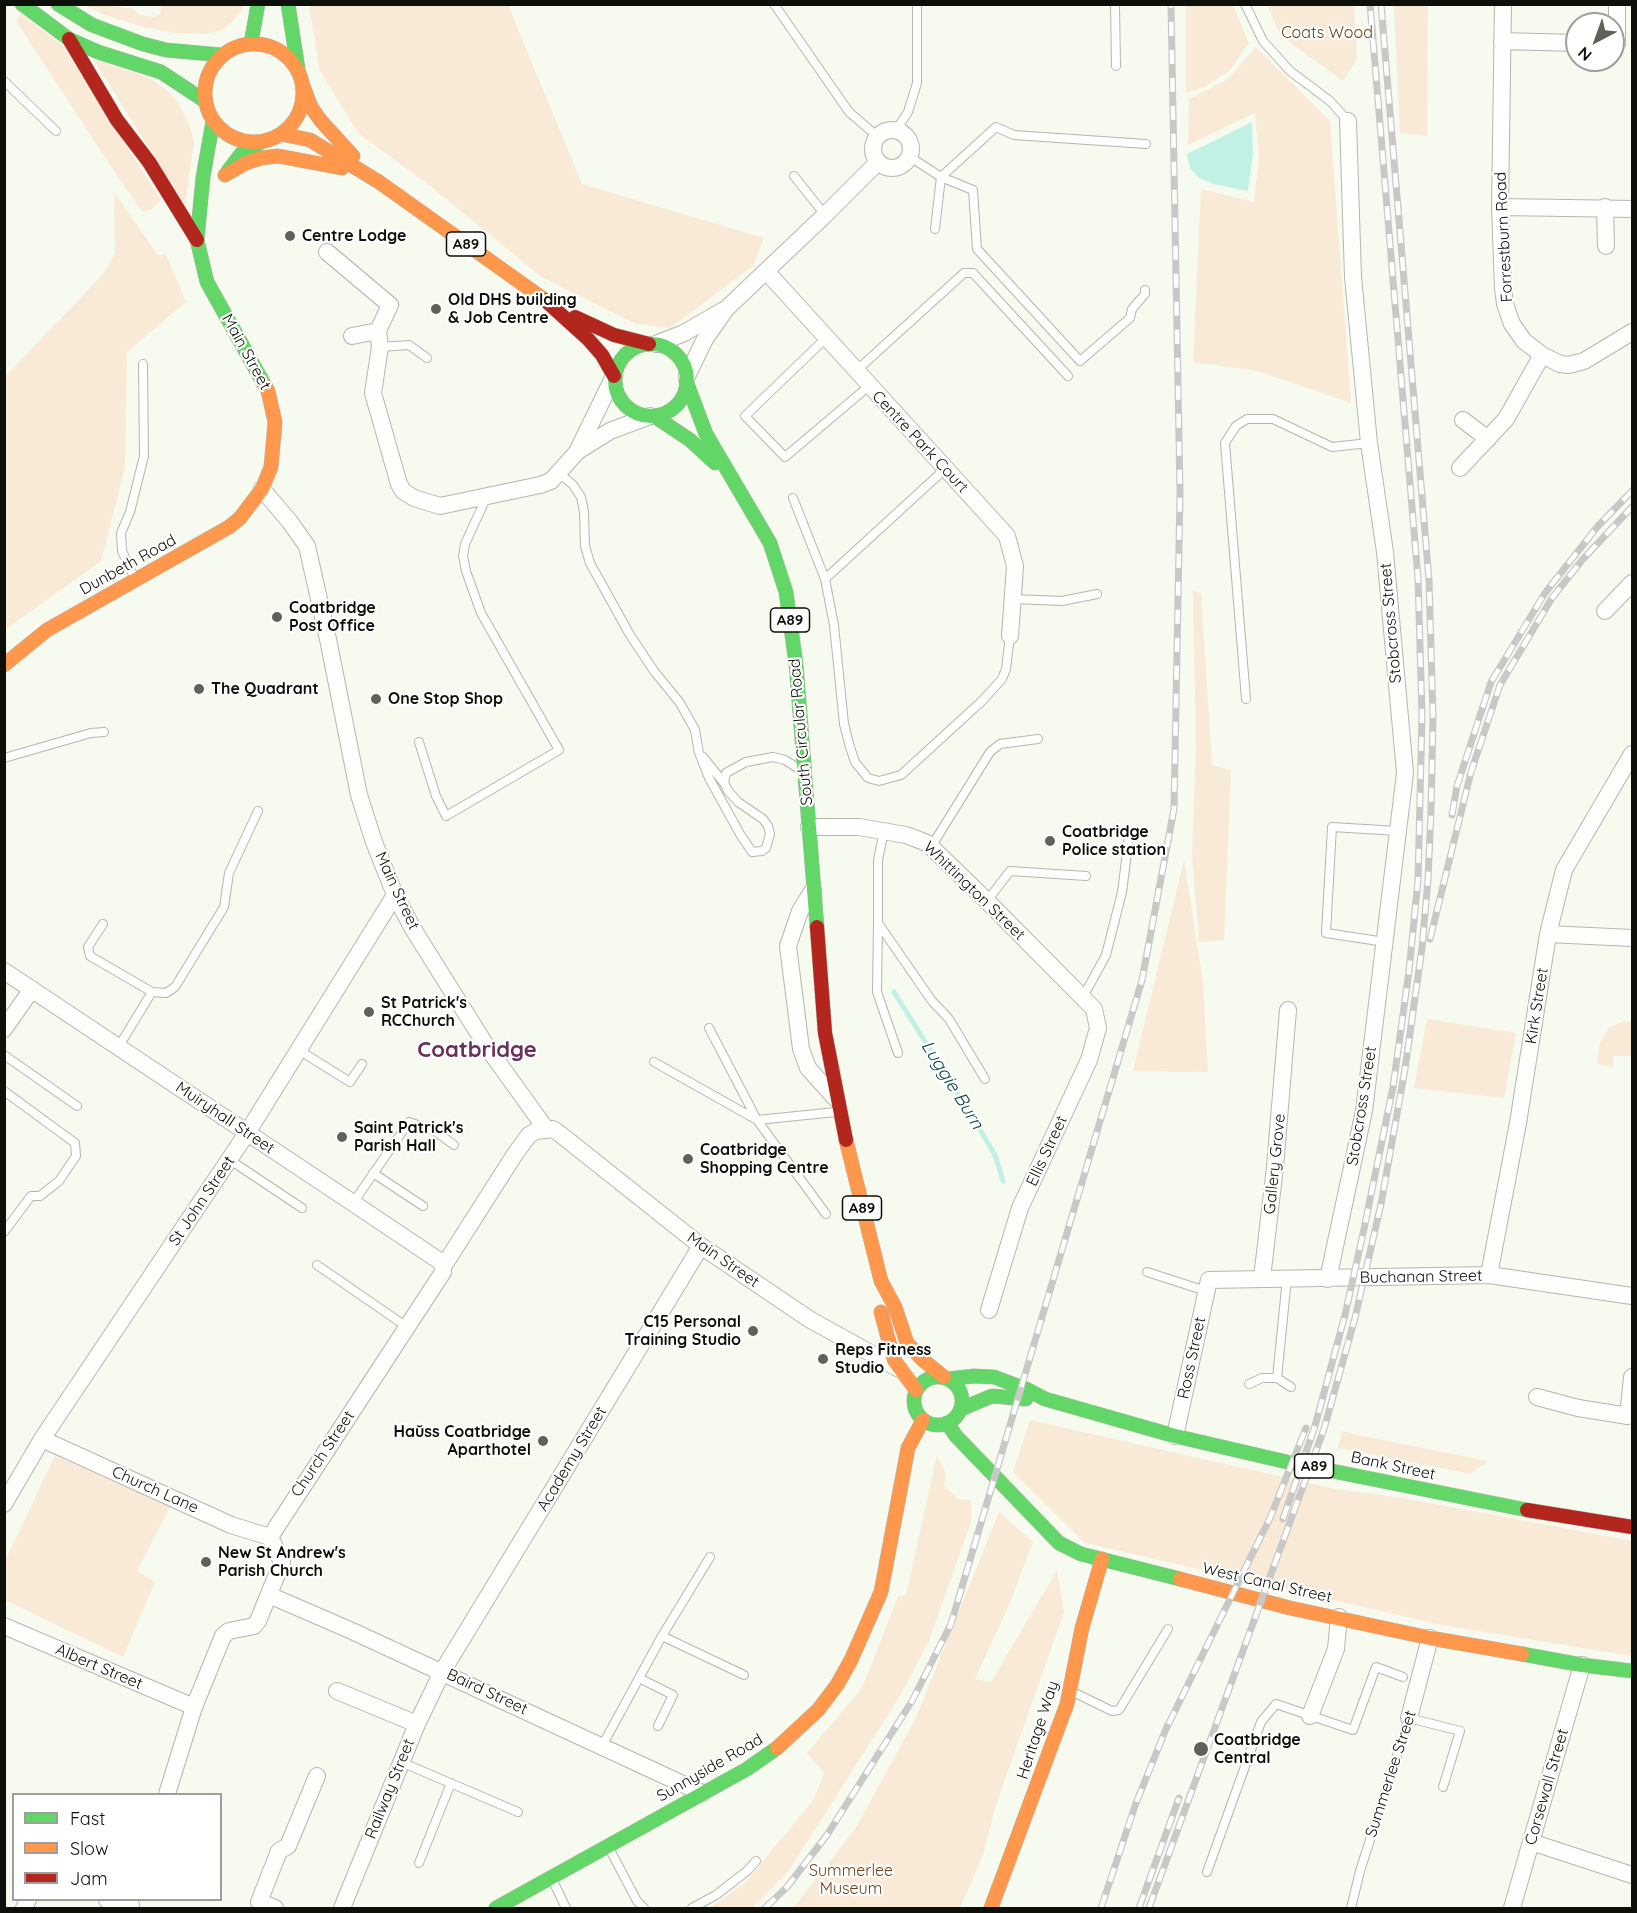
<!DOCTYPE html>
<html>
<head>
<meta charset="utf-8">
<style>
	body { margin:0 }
	#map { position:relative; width:1637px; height:1913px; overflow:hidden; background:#f7faef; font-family:Quicksand,sans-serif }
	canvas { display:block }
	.frame { position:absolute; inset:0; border:6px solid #0d1008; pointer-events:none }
	.legend { position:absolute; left:12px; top:1793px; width:210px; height:108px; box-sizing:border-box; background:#fff; border:2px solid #9e9f9c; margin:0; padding:8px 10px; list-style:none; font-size:18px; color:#0d1008 }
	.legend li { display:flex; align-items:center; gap:12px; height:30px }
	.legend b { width:30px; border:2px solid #9e9f9c }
	.north { position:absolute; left:1565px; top:12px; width:60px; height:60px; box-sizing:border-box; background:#fff; border:2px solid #9e9f9c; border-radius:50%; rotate:221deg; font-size:16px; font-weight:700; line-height:24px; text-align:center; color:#0d1008 }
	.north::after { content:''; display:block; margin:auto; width:21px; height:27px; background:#5f6259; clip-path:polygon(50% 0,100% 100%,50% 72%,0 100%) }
</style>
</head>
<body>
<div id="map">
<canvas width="1637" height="1913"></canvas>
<div class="frame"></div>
<ul class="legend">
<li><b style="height:8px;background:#63d668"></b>Fast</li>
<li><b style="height:8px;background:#ff974d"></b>Slow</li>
<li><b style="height:8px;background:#b3261e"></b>Jam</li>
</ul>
<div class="north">N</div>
</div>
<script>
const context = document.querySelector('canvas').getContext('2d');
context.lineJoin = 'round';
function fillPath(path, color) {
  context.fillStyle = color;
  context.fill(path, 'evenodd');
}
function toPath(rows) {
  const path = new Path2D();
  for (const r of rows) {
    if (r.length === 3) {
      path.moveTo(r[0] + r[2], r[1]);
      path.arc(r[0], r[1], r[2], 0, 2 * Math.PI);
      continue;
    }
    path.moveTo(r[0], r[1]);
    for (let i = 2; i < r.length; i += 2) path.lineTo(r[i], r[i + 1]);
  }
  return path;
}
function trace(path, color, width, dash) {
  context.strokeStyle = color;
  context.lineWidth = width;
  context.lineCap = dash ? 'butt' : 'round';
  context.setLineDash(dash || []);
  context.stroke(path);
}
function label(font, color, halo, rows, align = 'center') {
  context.font = font + ' Quicksand,sans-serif';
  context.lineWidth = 4.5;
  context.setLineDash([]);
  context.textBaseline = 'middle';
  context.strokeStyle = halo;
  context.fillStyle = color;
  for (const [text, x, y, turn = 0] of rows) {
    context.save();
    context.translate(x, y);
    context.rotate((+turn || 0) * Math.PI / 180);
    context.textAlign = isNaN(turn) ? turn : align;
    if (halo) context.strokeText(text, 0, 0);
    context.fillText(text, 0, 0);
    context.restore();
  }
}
fillPath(toPath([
	[84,5,109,5,133,9,140,15,154,17,160,14,161,5,244,5,235,19,222,30,206,34,175,33,140,26,102,14],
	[309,5,508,5,582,184,764,238,753,266,670,328,636,324,540,276,428,184,359,134,320,71],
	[1186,5,1233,5,1249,43,1230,70,1205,87,1186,93],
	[1267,5,1354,5,1357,59,1343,81,1281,36],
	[1394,5,1428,5,1427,136,1400,133],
	[21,14,62,45,161,200,152,209,142,212,106,159,16,21],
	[1256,47,1330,121,1351,403,1257,371,1193,362,1201,189,1254,202,1259,159,1255,113,1188,145,1189,99,1228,79],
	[93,59,149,78,168,91,177,101,190,126,194,142,185,205],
	[114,192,158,255,166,255,186,302,127,352,125,468,101,561,5,630,5,377,103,274,115,253],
	[1193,591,1201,593,1212,765,1231,770,1224,940,1199,942,1192,855,1196,750],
	[1184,860,1203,982,1208,1072,1133,1071],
	[1427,1019,1516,1033,1504,1098,1414,1088],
	[1624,1021,1632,1022,1632,1056,1613,1056,1613,1068,1597,1064,1600,1042,1610,1027],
	[1030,1420,1336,1489,1403,1498,1632,1541,1632,1656,1442,1625,1085,1543,1013,1472],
	[1342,1431,1358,1435,1488,1461,1471,1474,1338,1448],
	[937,1455,946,1474,944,1486,958,1499,971,1500,971,1522,929,1641,900,1696,788,1872,752,1908,710,1908,746,1882,814,1799,824,1773,807,1753,862,1688,898,1597,906,1595],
	[55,1456,170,1507,137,1571,155,1582,123,1657,5,1600,5,1561],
	[999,1512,1033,1542,1009,1605,975,1679,991,1682,1057,1570,1064,1612,995,1808,983,1855,960,1908,793,1908,855,1829,915,1720]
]), '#f9ead7');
fillPath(toPath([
	[1252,122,1253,154,1248,191,1214,184,1199,178,1190,168,1187,154]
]), '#c1f1e4');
trace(toPath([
	[894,992,976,1123,995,1155,1003,1181]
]), '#c1f1e4', 5);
const lane = toPath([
	[774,4,849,112,878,137],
	[1115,4,1116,66],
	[1245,4,1263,41,1290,71,1330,101,1348,121],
	[4,81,56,131],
	[896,130,908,112,917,83,917,4],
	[910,157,941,177,973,190,977,249,1080,361,1130,318,1132,309,1145,294,1145,290],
	[794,176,825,215],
	[935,229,941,177,996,127,1014,135,1146,144],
	[826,338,745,416,785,457,869,386],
	[380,347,409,345,427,358],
	[856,371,964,273,973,273,1068,376],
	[559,473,573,485,581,497,584,512,585,546,590,563,630,635,654,671,680,703,695,730,699,753,709,778,740,834,752,852,762,851,766,848,770,834,768,826,763,819,738,802,729,792,724,783,726,773,746,762,773,757,785,760,799,769],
	[793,498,825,579,834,625,844,724,850,747,855,762,868,778,879,781,901,775,982,701,1002,679,1006,669,1010,636],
	[135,579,122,551,121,533,130,512,144,456,143,364],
	[825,579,945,469],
	[1014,599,1062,601,1097,594],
	[1246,699,1225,443,1236,426,1247,419,1273,419,1332,447,1369,443],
	[419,742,436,796,446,816,559,750,481,613,466,571,463,556,465,544,487,496],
	[703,757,724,783],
	[4,758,91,733,104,732],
	[884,831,878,860,878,923,932,1001,949,1019,985,1079],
	[931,847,990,752,1000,744,1038,739],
	[987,901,1010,871,1086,876],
	[878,923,877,992,898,1053],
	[103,924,88,947,90,956,152,992],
	[1385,942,1326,933,1332,827,1398,831],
	[1083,997,1106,955,1122,892,1129,837],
	[709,1028,757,1120,826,1214],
	[119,1046,152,992,166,993,175,987,224,907,229,873,258,811],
	[297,1049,350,1082,362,1064],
	[4,1055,77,1106],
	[654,1062,757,1120,836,1112],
	[4,1091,75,1143,76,1156,59,1181,40,1196,31,1196,4,1232],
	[230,1160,302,1208],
	[373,1173,423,1206],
	[353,1203,409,1122,435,1131,454,1145],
	[317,1265,407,1327],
	[1147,1272,1206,1291],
	[1287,1278,1277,1378,1291,1387],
	[1249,1384,1262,1378,1277,1378],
	[662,1636,744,1675],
	[639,1678,673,1695,658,1726],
	[1073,1692,1112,1711,1119,1710,1168,1629],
	[602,1746,662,1636,710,1557],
	[401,1762,518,1812],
	[609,1848,637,1901,644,1908],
	[419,1863,451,1783],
	[1207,1872,1261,1722,1276,1704,1353,1730,1376,1667,1403,1677],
	[552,1879,566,1908],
	[692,1908,716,1895,747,1871,756,1861],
	[1351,1908,1360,1871,1409,1718,1460,1731,1443,1787]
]);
const street = toPath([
	[1503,4,1500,207,1503,288,1505,304,1512,324,1524,341,1542,355,1560,364,1569,365,1584,361,1632,332],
	[1617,4,1617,44],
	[1502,41,1577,43],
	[892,149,19],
	[1500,207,1632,209],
	[1605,207,1606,246],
	[327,252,390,305,378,331],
	[766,271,1007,536,1015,566,1010,636],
	[352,336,378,331,380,347,373,393,399,484,403,491,414,498,440,506,540,485,551,481,577,452,614,376],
	[656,344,684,333,722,311],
	[687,376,705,339,726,309,825,215,878,162],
	[1463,420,1488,439],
	[578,451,610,431,650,416],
	[1460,468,1506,419,1542,355],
	[262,489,290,522,307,546,328,639,359,795,374,842,395,895,413,929,487,1047,546,1129],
	[1605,611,1632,583],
	[809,827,859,827,906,835,927,843,987,901,1094,1009,1098,1028,1089,1060,1020,1208,989,1310],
	[813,890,800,911,788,946,801,1049,808,1068,835,1098],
	[1548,934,1632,938],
	[4,971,353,1203,441,1262,443,1267],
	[4,1029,32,989],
	[1489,1275,1518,1123,1548,934,1564,870,1632,754],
	[1262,1278,1275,1167,1288,1010],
	[1328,1279,1364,1111,1405,773,1385,552,1369,443,1353,277,1348,121],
	[1537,1397,1578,1408,1628,1416,1632,1377],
	[1175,1436,1209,1280,1489,1275,1632,1296],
	[42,1439,231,1525,270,1537],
	[4,1504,42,1439,247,1133,395,895],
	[269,1595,352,1631,702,1793],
	[4,1626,194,1707],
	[337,1691,417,1724],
	[1310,1716,1336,1649,1339,1617],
	[1409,1718,1430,1638],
	[167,1794,194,1707,223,1636,229,1631,254,1626,258,1621,282,1562,270,1537,443,1272,443,1267,515,1154,529,1135,536,1131,553,1129,560,1134,701,1246,809,1319,899,1369],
	[1531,1842,1632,1875],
	[107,1900,131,1905],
	[24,1908,28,1900],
	[275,1908,259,1902,279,1851,288,1846,317,1776],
	[342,1908,417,1724,442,1672,701,1246],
	[1512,1908,1582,1665]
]);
const fast = toPath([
	[22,4,69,39,98,52,161,72,205,101],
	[58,4,92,25,143,44,166,50,222,55],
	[288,4,298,69],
	[251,43,258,4],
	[213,121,203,177,197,240,207,282,264,384],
	[228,171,241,154,261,142],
	[651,380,36],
	[686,381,706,434,770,543,786,592,796,664,817,927],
	[654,416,690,440,715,463],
	[938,1401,24],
	[948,1379,974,1376,994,1377,1026,1389,1045,1399,1175,1436,1287,1462,1527,1510],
	[961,1409,992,1396,1026,1399],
	[947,1423,956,1436,1059,1543,1081,1554,1180,1579],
	[1522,1654,1582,1665,1632,1671],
	[496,1908,747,1769,777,1748]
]);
const slow = toPath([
	[254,93,49],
	[303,86,311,107,321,121,353,156],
	[281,134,310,140,379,182,545,300],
	[225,175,246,163,261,158,278,156,342,168],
	[4,665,47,630,229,527,240,518,262,489,271,467,275,422,268,391,264,384],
	[846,1140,881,1281,895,1307,907,1343,923,1360,944,1377],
	[881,1312,894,1360,916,1390],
	[1180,1579,1290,1608,1430,1638,1522,1654],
	[777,1748,818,1710,837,1685,851,1660,881,1592,908,1448,923,1420],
	[991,1908,1067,1704,1082,1628,1102,1559]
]);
const jam = toPath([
	[69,39,117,120,149,162,197,240],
	[545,300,588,339,602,355,614,376],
	[575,317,614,335,649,344],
	[817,927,825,1033,846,1140],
	[1527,1510,1632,1527]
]);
trace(lane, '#b4b7ae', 10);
trace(street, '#b4b7ae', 18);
trace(fast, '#b4b7ae', 15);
trace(slow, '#b4b7ae', 15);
trace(jam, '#b4b7ae', 15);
trace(lane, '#fefefd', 8);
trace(street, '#fefefd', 16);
trace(fast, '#63d668', 14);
trace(slow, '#ff974d', 14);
trace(jam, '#b3261e', 14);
const rail = toPath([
	[1452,815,1457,786,1491,682,1545,593,1598,526,1632,491],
	[1430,939,1471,772,1500,685,1552,598,1583,559,1632,507],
	[1283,1519,1315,1426,1345,1315,1364,1229,1393,1087,1409,971,1418,880,1422,715,1418,579,1370,4],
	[765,1908,787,1887,827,1835,912,1701,951,1624,1142,980,1174,809,1180,493,1171,4],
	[1101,1908,1136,1803,1166,1729,1270,1518,1306,1428],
	[1139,1908,1179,1798],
	[1149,1908,1324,1429,1355,1318,1381,1204,1405,1069,1422,948,1428,880,1431,811,1433,717,1429,580,1381,4]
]);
trace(rail, '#c8c9c6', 7);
trace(rail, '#fff', 4.5, [14]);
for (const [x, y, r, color] of [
	[290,236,6,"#5f6259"],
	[436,309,6,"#5f6259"],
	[277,617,6,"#5f6259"],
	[199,689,6,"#5f6259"],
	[376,699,6,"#5f6259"],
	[1050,841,6,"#5f6259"],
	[369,1012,6,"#5f6259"],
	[342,1137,6,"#5f6259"],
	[688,1159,6,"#5f6259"],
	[753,1331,6,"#5f6259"],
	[823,1359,6,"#5f6259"],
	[543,1441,6,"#5f6259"],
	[206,1562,6,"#5f6259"],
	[1201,1749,8,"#5f6259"]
]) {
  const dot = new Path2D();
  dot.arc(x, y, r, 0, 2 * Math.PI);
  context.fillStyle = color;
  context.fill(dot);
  trace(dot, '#fff', 2);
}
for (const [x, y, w] of [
	[466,244,39],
	[790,620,39],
	[862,1208,39],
	[1314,1466,39]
]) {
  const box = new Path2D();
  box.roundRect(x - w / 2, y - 12, w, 24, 4.5);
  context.fillStyle = '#fff';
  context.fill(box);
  trace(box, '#0d1008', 1.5);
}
label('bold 15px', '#0d1008', null, [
	["A89",466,244],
	["A89",790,620],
	["A89",862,1208],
	["A89",1314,1466]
]);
label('16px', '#6c4418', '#fff', [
	["Coats Wood",1327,33],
	["Summerlee",851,1871],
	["Museum",851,1889]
]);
label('bold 16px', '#0d1008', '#fff', [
	["Centre Lodge",302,236],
	["Old DHS building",448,300],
	["& Job Centre",448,318],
	["Coatbridge",289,608],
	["Post Office",289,626],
	["The Quadrant",211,689],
	["One Stop Shop",388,699],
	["Coatbridge",1062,832],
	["Police station",1062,850],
	["St Patrick's",381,1003],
	["RCChurch",381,1021],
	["Saint Patrick's",354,1128],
	["Parish Hall",354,1146],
	["Coatbridge",700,1150],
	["Shopping Centre",700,1168],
	["C15 Personal",741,1322,"right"],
	["Training Studio",741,1340,"right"],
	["Reps Fitness",835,1350],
	["Studio",835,1368],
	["Haŭss Coatbridge",531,1432,"right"],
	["Aparthotel",531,1450,"right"],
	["New St Andrew's",218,1553],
	["Parish Church",218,1571],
	["Coatbridge",1214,1740],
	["Central",1214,1758]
], 'left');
label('16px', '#0d1008', '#fff', [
	["Forrestburn Road",1504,237,-93],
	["Main Street",246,352,61],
	["Centre Park Court",920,442,47],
	["Dunbeth Road",128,565,-29],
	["Stobcross Street",1391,623,-95],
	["South Circular Road",801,732,-95],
	["Main Street",397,891,65],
	["Whittington Street",974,891,44],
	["Kirk Street",1537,1006,-81],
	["Stobcross Street",1362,1106,-81],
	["Muiryhall Street",225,1118,34],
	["Ellis Street",1047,1151,-65],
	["Gallery Grove",1275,1164,-84],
	["St John Street",202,1201,-56],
	["Main Street",723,1260,35],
	["Buchanan Street",1421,1277,-1],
	["Ross Street",1192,1358,-78],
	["Church Street",323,1454,-56],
	["Academy Street",572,1459,-59],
	["Bank Street",1393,1466,12],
	["Church Lane",155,1490,24],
	["West Canal Street",1267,1583,13],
	["Albert Street",99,1667,23],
	["Baird Street",487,1692,25],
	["Heritage Way",1038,1730,-72],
	["Sunnyside Road",710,1768,-30],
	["Summerlee Street",1391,1774,-72],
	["Corsewall Street",1547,1787,-74],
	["Railway Street",390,1789,-68]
]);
label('italic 18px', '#0b463d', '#fff', [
	["Luggie Burn",952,1085,58]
]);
label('bold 22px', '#6a305a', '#fff', [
	["Coatbridge",477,1050]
]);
</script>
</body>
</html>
